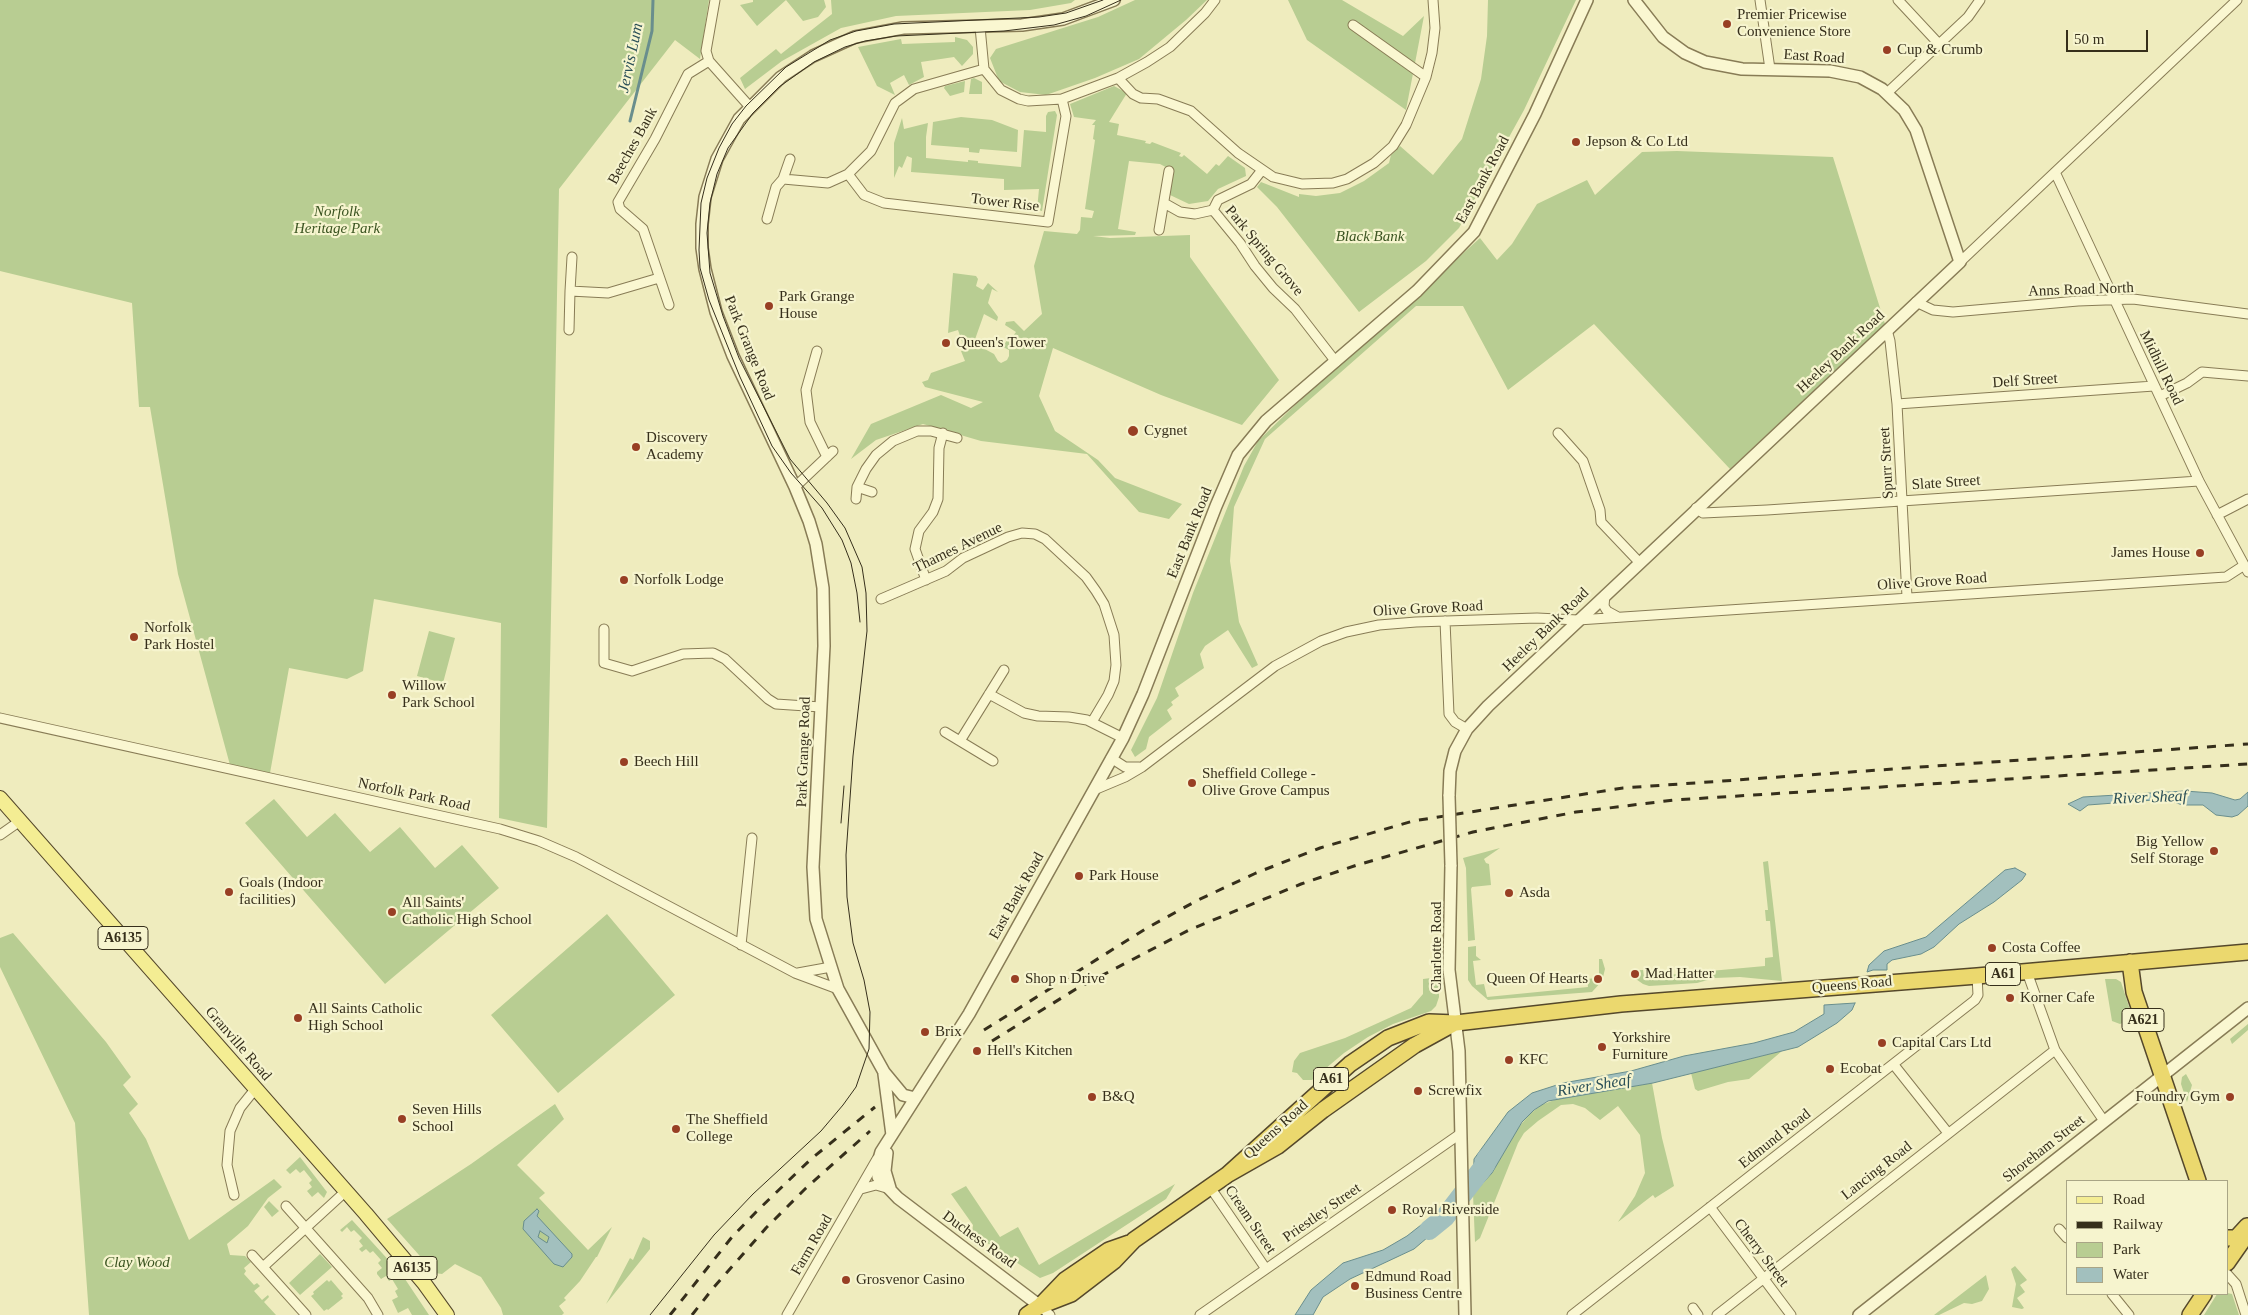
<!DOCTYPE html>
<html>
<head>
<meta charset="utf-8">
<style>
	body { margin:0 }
	#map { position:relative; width:2248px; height:1315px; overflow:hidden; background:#efecbe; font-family:"Times New Roman",serif }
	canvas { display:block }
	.legend { position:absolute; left:2066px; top:1180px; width:162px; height:115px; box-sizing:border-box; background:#f6f4ce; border:1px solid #a9a586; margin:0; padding:6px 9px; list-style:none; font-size:15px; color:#362f1b }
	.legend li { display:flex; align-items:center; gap:10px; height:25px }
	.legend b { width:25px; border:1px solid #a9a586 }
	.scale { position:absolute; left:2066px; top:30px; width:82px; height:22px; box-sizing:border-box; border:2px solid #362f1b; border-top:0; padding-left:6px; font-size:15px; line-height:18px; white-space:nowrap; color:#362f1b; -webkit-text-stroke:4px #f6f4ce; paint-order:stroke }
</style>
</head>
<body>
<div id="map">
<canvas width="2248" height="1315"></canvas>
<ul class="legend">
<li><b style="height:6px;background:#f4ed93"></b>Road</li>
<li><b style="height:6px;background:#362f1b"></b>Railway</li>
<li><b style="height:14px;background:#b8cd92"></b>Park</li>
<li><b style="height:14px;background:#a2c0be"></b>Water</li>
</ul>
<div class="scale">50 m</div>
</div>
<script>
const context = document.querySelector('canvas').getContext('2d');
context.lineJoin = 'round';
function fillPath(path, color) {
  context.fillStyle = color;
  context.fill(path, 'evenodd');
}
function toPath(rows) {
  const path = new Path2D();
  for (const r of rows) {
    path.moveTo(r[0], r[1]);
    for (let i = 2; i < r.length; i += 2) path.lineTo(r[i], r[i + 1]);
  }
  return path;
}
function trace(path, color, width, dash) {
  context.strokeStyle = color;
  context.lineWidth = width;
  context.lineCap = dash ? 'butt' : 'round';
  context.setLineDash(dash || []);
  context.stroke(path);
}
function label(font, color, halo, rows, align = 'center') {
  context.font = font + ' "Times New Roman",serif';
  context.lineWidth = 4.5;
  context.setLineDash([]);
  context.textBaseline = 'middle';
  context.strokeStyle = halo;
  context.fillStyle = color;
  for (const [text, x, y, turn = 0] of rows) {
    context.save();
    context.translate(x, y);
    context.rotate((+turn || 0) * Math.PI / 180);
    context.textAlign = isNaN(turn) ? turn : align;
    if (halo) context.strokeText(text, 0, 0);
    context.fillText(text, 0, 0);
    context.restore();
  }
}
fillPath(toPath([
	[0,0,709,0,700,59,675,40,559,189,547,828,499,818,501,623,374,599,363,671,347,679,289,668,270,773,230,765,178,574,150,407,139,407,132,303,0,271],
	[753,0,824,0,826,7,818,17,803,21,786,0,757,26,740,5,753,2],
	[831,0,1075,0,1071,3,1030,10,896,16,841,28,782,61,745,89,740,78,776,49,781,54,832,14],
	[1135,0,1207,0,1186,20,1139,59,1095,78,1046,95,1020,92,999,81,990,58,996,49,1098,17],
	[1288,0,1342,0,1403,36,1424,16,1406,110,1307,40],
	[1488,0,1576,0,1524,110,1459,228,1426,261,1359,312,1277,207,1257,187,1261,182,1299,197,1299,194,1316,196,1340,193,1364,181,1389,163,1391,155,1400,146,1433,175,1462,139,1481,79,1487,36],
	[955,37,967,40,973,47,973,54,962,66,954,57,921,62,924,77,909,85,904,75,890,83,895,95,877,86,858,47,901,39,902,44,955,42],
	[974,78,982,82,982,94,969,94,971,79],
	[965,81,964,92,950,96,944,88,945,86],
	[1114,86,1127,93,1109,122,1119,124,1117,135,1146,141,1145,143,1150,144,1152,142,1181,153,1179,156,1182,157,1184,155,1207,174,1216,164,1219,166,1228,156,1245,168,1246,176,1218,189,1208,201,1189,204,1170,195,1173,171,1160,164,1129,161,1118,229,1136,232,1135,235,1093,236,1110,238,1190,235,1190,257,1279,380,1242,425,1161,395,1053,348,1039,396,1055,431,1098,460,1115,478,1182,504,1169,519,1139,512,1087,454,981,441,923,424,876,440,851,459,871,424,941,395,971,408,983,402,925,387,922,382,928,380,931,373,965,361,961,351,967,349,981,347,994,354,998,361,1001,363,1007,360,1009,356,1009,350,1003,347,1007,340,1010,340,1016,332,1005,325,1006,322,1014,321,1024,331,1042,314,1034,266,1044,231,1077,234,1080,230,1081,217,1092,218,1094,211,1085,209,1095,140,1093,139,1095,125,1092,125,1096,120,1074,117,1070,104],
	[1055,111,1057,115,1042,211,1037,210,1039,189,1004,190,1004,179,911,172,912,158,907,156,902,168,899,166,894,178,894,143,902,118,904,129,928,123,926,137,926,158,968,162,968,160,978,161,978,163,1021,167,1024,130,1046,132,1046,116,1048,112],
	[961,117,992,120,1018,130,1017,152,980,149,979,153,969,152,969,148,931,145,933,122],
	[1677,151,1833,157,1885,324,1730,469,1594,324,1508,390,1463,306,1416,306,1265,439,1234,507,1230,561,1239,622,1258,665,1252,668,1228,630,1205,646,1200,654,1204,668,1175,688,1179,696,1171,702,1173,705,1167,710,1172,719,1149,737,1146,749,1135,757,1131,750,1157,698,1193,593,1244,466,1258,441,1293,407,1480,238,1497,260,1512,244,1537,204,1587,180,1595,195,1642,152],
	[953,273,976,276,978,279,976,286,983,290,988,283,998,292,992,289,988,303,998,317,997,321,984,314,973,345,964,347,958,330,948,333],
	[429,631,455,638,443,683,417,676],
	[274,799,307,837,335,813,370,852,400,827,435,868,462,845,499,888,385,984,245,823],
	[1500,848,1484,859,1486,863,1489,864,1491,885,1472,887,1471,889,1475,940,1468,941,1466,868,1463,858],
	[1768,861,1782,981,1740,977,1715,978,1697,983,1649,986,1643,984,1633,977,1631,971,1643,970,1644,977,1765,966,1765,958,1773,957,1770,921,1766,921,1765,910,1768,910,1763,862],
	[607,914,675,995,558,1093,491,1015],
	[13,933,106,1042,131,1077,123,1085,138,1104,129,1113,146,1139,189,1240,274,1179,282,1187,268,1198,248,1226,227,1244,230,1255,245,1256,251,1262,244,1268,246,1271,244,1274,254,1285,257,1283,260,1286,254,1291,262,1300,268,1295,269,1297,264,1302,276,1315,89,1315,75,1123,0,967,0,938],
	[1476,946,1476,956,1481,960,1473,961,1476,985,1484,984,1487,997,1588,987,1587,979,1596,978,1599,975,1599,959,1602,959,1605,969,1602,981,1592,992,1488,1000,1472,986,1468,980,1468,947],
	[1439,977,1439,997,1436,1006,1431,1011,1393,1024,1368,1037,1344,1053,1312,1080,1303,1080,1297,1073,1292,1072,1294,1061,1300,1053,1345,1038,1411,1008,1423,994,1423,979],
	[2105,979,2116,979,2121,982,2133,1019,2120,1024,2112,1021],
	[2248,1024,2248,1030,2232,1044,2230,1039],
	[1782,1051,1749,1079,1728,1082,1698,1091,1695,1089,1691,1073],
	[2186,1074,2192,1085,2187,1102,2181,1084,2182,1077],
	[1652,1083,1662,1138,1674,1186,1655,1198,1653,1195,1618,1222,1635,1196,1645,1173,1640,1135,1618,1106,1600,1120,1585,1108,1573,1104,1561,1105,1538,1121,1524,1133,1518,1143,1480,1238,1475,1242,1473,1194,1492,1173,1517,1129,1530,1114,1541,1105,1557,1099],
	[555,1104,564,1119,517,1165,545,1193,539,1198,588,1250,612,1227,597,1257,596,1257,580,1281,564,1298,566,1300,559,1306,564,1313,562,1315,503,1315,501,1308,481,1277,455,1264,442,1274,435,1273,387,1219,471,1164],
	[300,1157,327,1192,324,1198,318,1192,312,1197,307,1191,312,1187,309,1183,312,1180,304,1170,300,1173,296,1169,290,1174,286,1170],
	[1175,1184,1166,1199,1053,1273,1040,1278,972,1233,973,1225,951,1194,966,1186,1000,1237,1018,1227,1039,1265],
	[269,1201,279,1211,272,1217,264,1207],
	[352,1220,403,1276,429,1315,412,1315,408,1308,398,1313,392,1300,398,1297,395,1291,398,1289,392,1279,389,1281,386,1276,381,1279,377,1274,377,1272,382,1268,378,1263,381,1260,373,1251,370,1253,366,1249,362,1252,359,1249,363,1246,359,1241,362,1238,354,1230,351,1232,347,1227,342,1232,340,1230],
	[643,1237,650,1241,650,1249,606,1304,630,1258,633,1260],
	[320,1254,332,1267,300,1295,289,1283],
	[2015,1266,2027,1280,2020,1285,2025,1292,2017,1298,2024,1308,2022,1309,2012,1307,2016,1284,2011,1269],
	[1986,1275,1989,1289,1982,1301,1972,1304,1964,1303,1939,1315,1934,1315],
	[327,1280,329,1282,331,1280,343,1294,341,1296,343,1298,328,1310,327,1309,324,1311,311,1296,314,1294,313,1292],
	[2227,1293,2232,1294,2239,1315,2204,1315,2217,1294]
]), '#b8cd92');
const water = toPath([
	[2185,791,2212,793,2235,800,2240,799,2248,792,2248,806,2238,815,2232,817,2216,815,2203,805,2182,805,2167,799,2088,805,2080,811,2068,804,2083,797,2185,791],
	[2015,868,2026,874,2022,880,1994,902,1959,924,1934,947,1921,954,1892,960,1887,964,1887,970,1873,970,1867,972,1869,965,1884,951,1926,937,2005,870,2015,868],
	[1855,1003,1852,1010,1837,1023,1798,1047,1653,1083,1548,1101,1534,1110,1522,1122,1492,1173,1473,1194,1474,1159,1508,1112,1532,1093,1563,1083,1631,1071,1684,1056,1754,1043,1794,1032,1824,1014,1824,1005,1855,1003],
	[1449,1203,1448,1220,1414,1249,1350,1279,1323,1297,1313,1315,1295,1315,1311,1290,1343,1263,1383,1250,1407,1236,1449,1203],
	[537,1209,539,1211,537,1216,572,1254,572,1257,563,1267,554,1264,523,1229,524,1221,537,1209],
	[540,1231,549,1237,547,1243,538,1237,540,1231]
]);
fillPath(water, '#a2c0be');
trace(water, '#698e8d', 1);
trace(toPath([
	[630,121,652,31,653,0]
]), '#698e8d', 3);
trace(toPath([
	[1429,1230,1445,1217,1485,1165,1487,1158]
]), '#a2c0be', 20);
const minor = toPath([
	[715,0,706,51,709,61,750,107],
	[1760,0,1770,69],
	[1898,0,1939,44],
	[1353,25,1426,77],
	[980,27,984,69,1001,90,1019,99,1028,101,1062,99,1118,78,1147,62,1170,47,1205,13,1215,0],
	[1118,78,1133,94,1141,98,1158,99,1191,111,1238,153,1273,177,1302,184,1333,183,1347,179,1374,163,1393,146,1406,125,1426,77,1432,53,1435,28,1433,0],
	[1887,93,1968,17,1980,0],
	[2055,172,2199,481,2248,572],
	[848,174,864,195,884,203,1048,222,1066,116,1062,99],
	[783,179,790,159],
	[1164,203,1180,212,1195,214,1213,210],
	[1213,210,1240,243,1255,266,1273,288,1295,309,1336,362],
	[1213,210,1218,200,1251,184,1262,170],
	[767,219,776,187,783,179,828,183,848,174,871,151,895,103,914,89,984,69],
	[1159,230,1169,171],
	[1960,262,2237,0],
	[570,291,572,257],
	[1916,302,1933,310,1953,312,2078,301,2133,299,2248,314],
	[669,305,643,229,620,209,618,202,655,139,688,74,709,61],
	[569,330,570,291,608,293,659,278],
	[1887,330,1890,341,1897,404,1907,597],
	[817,351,806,390,810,422,827,457],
	[2160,396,2187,383,2202,372,2248,376],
	[1897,404,2154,386],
	[1558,433,1583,461,1600,510,1601,522,1639,562],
	[795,487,833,451],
	[857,487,872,492],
	[856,499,857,487,866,469,876,455,893,441,917,431,931,431,957,438],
	[1696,508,1703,513,1767,510,2199,481],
	[2217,515,2248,499],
	[926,580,915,549,919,531,933,512,938,499,939,448,943,433],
	[1605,595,1604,606,1607,611,1618,617],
	[881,599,946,571,963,558,1008,537,1022,533,1035,534,1045,539,1086,577,1096,591,1104,604,1114,635,1116,665,1114,681,1108,695,1092,722],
	[1578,620,2226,577,2243,566],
	[1445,621,1449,714,1455,722,1467,729],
	[604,629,604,663,632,671,683,654,713,653,725,659,768,699,776,704,821,707],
	[989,694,1024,713,1038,716,1069,717,1087,720,1123,738],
	[0,718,500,829,539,841,576,857,795,973,838,989],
	[945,732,993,761],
	[960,741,1004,670],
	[1111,758,1125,767,1139,767],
	[1094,790,1125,777,1142,767,1275,666,1321,641,1346,632,1379,625,1416,622,1537,618,1578,620],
	[0,835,20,821],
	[741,945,752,838],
	[2027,972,2055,1050,2104,1121],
	[798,973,831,967],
	[1894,1065,1948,1133],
	[1210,1187,1266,1269],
	[861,1189,876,1185,890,1189],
	[234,1195,227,1165,230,1131,240,1108,256,1088],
	[286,1206,368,1298,378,1315],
	[1710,1207,1791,1315],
	[2059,1229,2067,1238],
	[252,1255,306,1315],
	[263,1267,346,1191],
	[2227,1274,2236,1284,2246,1315],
	[2112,1294,2129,1315],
	[1040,1306,1050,1315],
	[1693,1308,1698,1315],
	[787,1315,877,1159],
	[1200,1315,1460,1134],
	[1572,1315,1975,1000,1978,995,1977,976],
	[1717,1315,2055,1050]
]);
const tertiary = toPath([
	[1449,796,1450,771,1455,751,1467,729,1488,706,1960,262,1916,130,1904,110,1882,89,1860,77,1830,71,1742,69,1705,62,1685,53,1663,37,1634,0],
	[1451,865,1449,970,1459,1051,1465,1315],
	[884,1074,892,1135],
	[915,1098,903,1095,884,1072,838,989,816,919,813,867,824,646,823,588,816,544,809,521,795,487,733,356,716,312,705,269,702,248,702,224,705,197,717,159,739,119,781,77,813,56,855,37,903,28,1022,25,1063,19,1114,0],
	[887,1153,885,1171,890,1188],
	[1040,1306,898,1198,878,1177,877,1166,881,1152,969,1014,1123,738,1143,694,1216,506,1238,455,1266,421,1417,291,1474,232,1535,114,1587,0],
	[1859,1315,2248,1008]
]);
const primary = toPath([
	[0,798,366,1214,424,1283,447,1315]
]);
const trunk = toPath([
	[2130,962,2134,992,2198,1181],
	[1227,1175,1350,1064,1388,1038,1429,1022,1456,1023,1621,1004,1977,976,2248,952],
	[2227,1238,2236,1238,2247,1226],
	[2227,1263,2248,1233],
	[1040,1306,1071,1294,1114,1261,1134,1240,1227,1175,1278,1146,1323,1110,1415,1045,1455,1023],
	[1027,1315,1040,1306,1065,1280,1109,1250,1129,1243],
	[2190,1315,2204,1294]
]);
trace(minor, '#887c56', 11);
trace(tertiary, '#887c56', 14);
trace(primary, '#55482b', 16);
trace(trunk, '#55482b', 18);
trace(minor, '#faf7d1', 9);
trace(tertiary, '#faf7d1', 11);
trace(primary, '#f4ed93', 14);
trace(trunk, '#ebd86e', 15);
trace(toPath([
	[860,622,857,593,851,563,842,540,822,508,791,473,772,446,740,377,709,300,700,268,699,250,701,203,707,178,719,148,732,124,746,106,786,67,830,40,856,31,894,24,1039,17,1066,13,1103,0],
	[841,823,844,786],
	[650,1315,714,1235,753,1194,821,1131,843,1105,856,1087,869,1049,870,1012,864,980,853,943,847,897,846,855,853,756,867,631,866,593,862,567,845,528,827,503,790,459,739,358,723,316,710,273,707,233,710,203,717,174,728,148,753,113,779,87,814,62,845,47,865,41,896,36,1004,31,1054,25,1086,16,1121,0]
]), '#362f1b', 1);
trace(toPath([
	[984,1030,1147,928,1198,900,1256,873,1320,848,1413,821,1623,788,2248,744],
	[992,1041,1076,989,1189,930,1301,884,1357,865,1473,832,1576,812,1674,800,2248,764],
	[670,1315,732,1237,759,1209,811,1159,875,1107],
	[692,1315,714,1287,766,1228,805,1189,870,1131]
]), '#362f1b', 3, [9, 9]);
const tertiaryBridge = toPath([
	[1449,796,1451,865]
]);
trace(tertiaryBridge, '#887c56', 14, []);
trace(tertiaryBridge, '#faf7d1', 11);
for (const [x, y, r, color] of [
	[1727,24,5,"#983f24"],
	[1887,50,5,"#983f24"],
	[1576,142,5,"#983f24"],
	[769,306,5,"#983f24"],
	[946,343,5,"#983f24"],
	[1133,431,6,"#983f24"],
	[636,447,5,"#983f24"],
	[2200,553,5,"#983f24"],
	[624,580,5,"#983f24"],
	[134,637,5,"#983f24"],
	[392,695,5,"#983f24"],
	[624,762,5,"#983f24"],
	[1192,783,5,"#983f24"],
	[2214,851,5,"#983f24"],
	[1079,876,5,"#983f24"],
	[229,892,5,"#983f24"],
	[1509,893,5,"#983f24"],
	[392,912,5,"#983f24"],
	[1992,948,5,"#983f24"],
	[1635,974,5,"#983f24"],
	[1015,979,5,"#983f24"],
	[1598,979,5,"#983f24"],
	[2010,998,5,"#983f24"],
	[298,1018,5,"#983f24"],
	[925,1032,5,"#983f24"],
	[1882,1043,5,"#983f24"],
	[1602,1047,5,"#983f24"],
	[977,1051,5,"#983f24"],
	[1509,1060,5,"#983f24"],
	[1830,1069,5,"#983f24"],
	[1418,1091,5,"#983f24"],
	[1092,1097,5,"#983f24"],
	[2230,1097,5,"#983f24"],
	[402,1119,5,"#983f24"],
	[676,1129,5,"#983f24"],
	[1392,1210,5,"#983f24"],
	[846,1280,5,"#983f24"],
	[1355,1286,5,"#983f24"]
]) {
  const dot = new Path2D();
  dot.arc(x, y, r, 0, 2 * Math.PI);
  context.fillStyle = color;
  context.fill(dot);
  trace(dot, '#f6f4ce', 2);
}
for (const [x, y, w] of [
	[123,938,50],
	[2003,974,35],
	[2143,1020,42],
	[1331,1079,35],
	[412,1268,50]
]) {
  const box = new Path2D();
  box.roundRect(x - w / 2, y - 11.5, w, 23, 4);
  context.fillStyle = '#f6f4ce';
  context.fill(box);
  trace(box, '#362f1b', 1);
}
label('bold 14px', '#362f1b', null, [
	["A6135",123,938],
	["A61",2003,974],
	["A621",2143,1020],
	["A61",1331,1079],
	["A6135",412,1268]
]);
label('15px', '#362f1b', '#f6f4ce', [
	["Premier Pricewise",1737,15],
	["Convenience Store",1737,32],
	["Cup & Crumb",1897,50],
	["Jepson & Co Ltd",1586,142],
	["Park Grange",779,297],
	["House",779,314],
	["Queen's Tower",956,343],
	["Cygnet",1144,431],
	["Discovery",646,438],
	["Academy",646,455],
	["James House",2190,553,"right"],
	["Norfolk Lodge",634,580],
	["Norfolk",144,628],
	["Park Hostel",144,645],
	["Willow",402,686],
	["Park School",402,703],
	["Beech Hill",634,762],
	["Sheffield College -",1202,774],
	["Olive Grove Campus",1202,791],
	["Big Yellow",2204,842,"right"],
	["Self Storage",2204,859,"right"],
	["Park House",1089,876],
	["Goals (Indoor",239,883],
	["facilities)",239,900],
	["Asda",1519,893],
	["All Saints'",402,903],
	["Catholic High School",402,920],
	["Costa Coffee",2002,948],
	["Mad Hatter",1645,974],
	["Shop n Drive",1025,979],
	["Queen Of Hearts",1588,979,"right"],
	["Korner Cafe",2020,998],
	["All Saints Catholic",308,1009],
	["High School",308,1026],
	["Brix",935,1032],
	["Yorkshire",1612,1038],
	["Furniture",1612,1055],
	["Capital Cars Ltd",1892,1043],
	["Hell's Kitchen",987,1051],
	["KFC",1519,1060],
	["Ecobat",1840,1069],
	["Screwfix",1428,1091],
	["B&Q",1102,1097],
	["Foundry Gym",2220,1097,"right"],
	["Seven Hills",412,1110],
	["School",412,1127],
	["The Sheffield",686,1120],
	["College",686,1137],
	["Royal Riverside",1402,1210],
	["Edmund Road",1365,1277],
	["Business Centre",1365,1294],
	["Grosvenor Casino",856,1280]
], 'left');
label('15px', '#362f1b', '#f6f4ce', [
	["East Road",1814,57,4],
	["Beeches Bank",633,146,-61],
	["East Bank Road",1483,180,-62],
	["Tower Rise",1005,203,7],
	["Park Spring Grove",1264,251,50],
	["Anns Road North",2081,290,-2],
	["Park Grange Road",749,348,68],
	["Heeley Bank Road",1841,352,-43],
	["Midhill Road",2161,368,64],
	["Delf Street",2025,381,-4],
	["Spurr Street",1887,463,-93],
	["Slate Street",1946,483,-4],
	["East Bank Road",1190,533,-68],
	["Thames Avenue",958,548,-26],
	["Olive Grove Road",1932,582,-4],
	["Olive Grove Road",1428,609,-3],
	["Heeley Bank Road",1546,630,-44],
	["Park Grange Road",804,752,-88],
	["Norfolk Park Road",414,795,12],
	["East Bank Road",1017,896,-61],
	["Charlotte Road",1437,947,-90],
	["Queens Road",1852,985,-5],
	["Granville Road",238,1044,49],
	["Queens Road",1276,1130,-42],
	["Edmund Road",1775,1139,-38],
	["Shoreham Street",2044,1149,-38],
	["Lancing Road",1877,1171,-38],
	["Priestley Street",1322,1213,-35],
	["Cream Street",1250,1220,56],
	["Duchess Road",979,1240,36],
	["Farm Road",812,1245,-60],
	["Cherry Street",1761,1253,53]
]);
label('italic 15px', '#3b5421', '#f6f4ce', [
	["Norfolk",337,212],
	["Heritage Park",337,229],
	["Black Bank",1370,237],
	["Clay Wood",137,1263]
]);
label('italic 16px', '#2a4f57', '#f6f4ce', [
	["Jervis Lum",631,58,-78],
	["River Sheaf",2150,798,-2],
	["River Sheaf",1594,1086,-9]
]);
</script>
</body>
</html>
